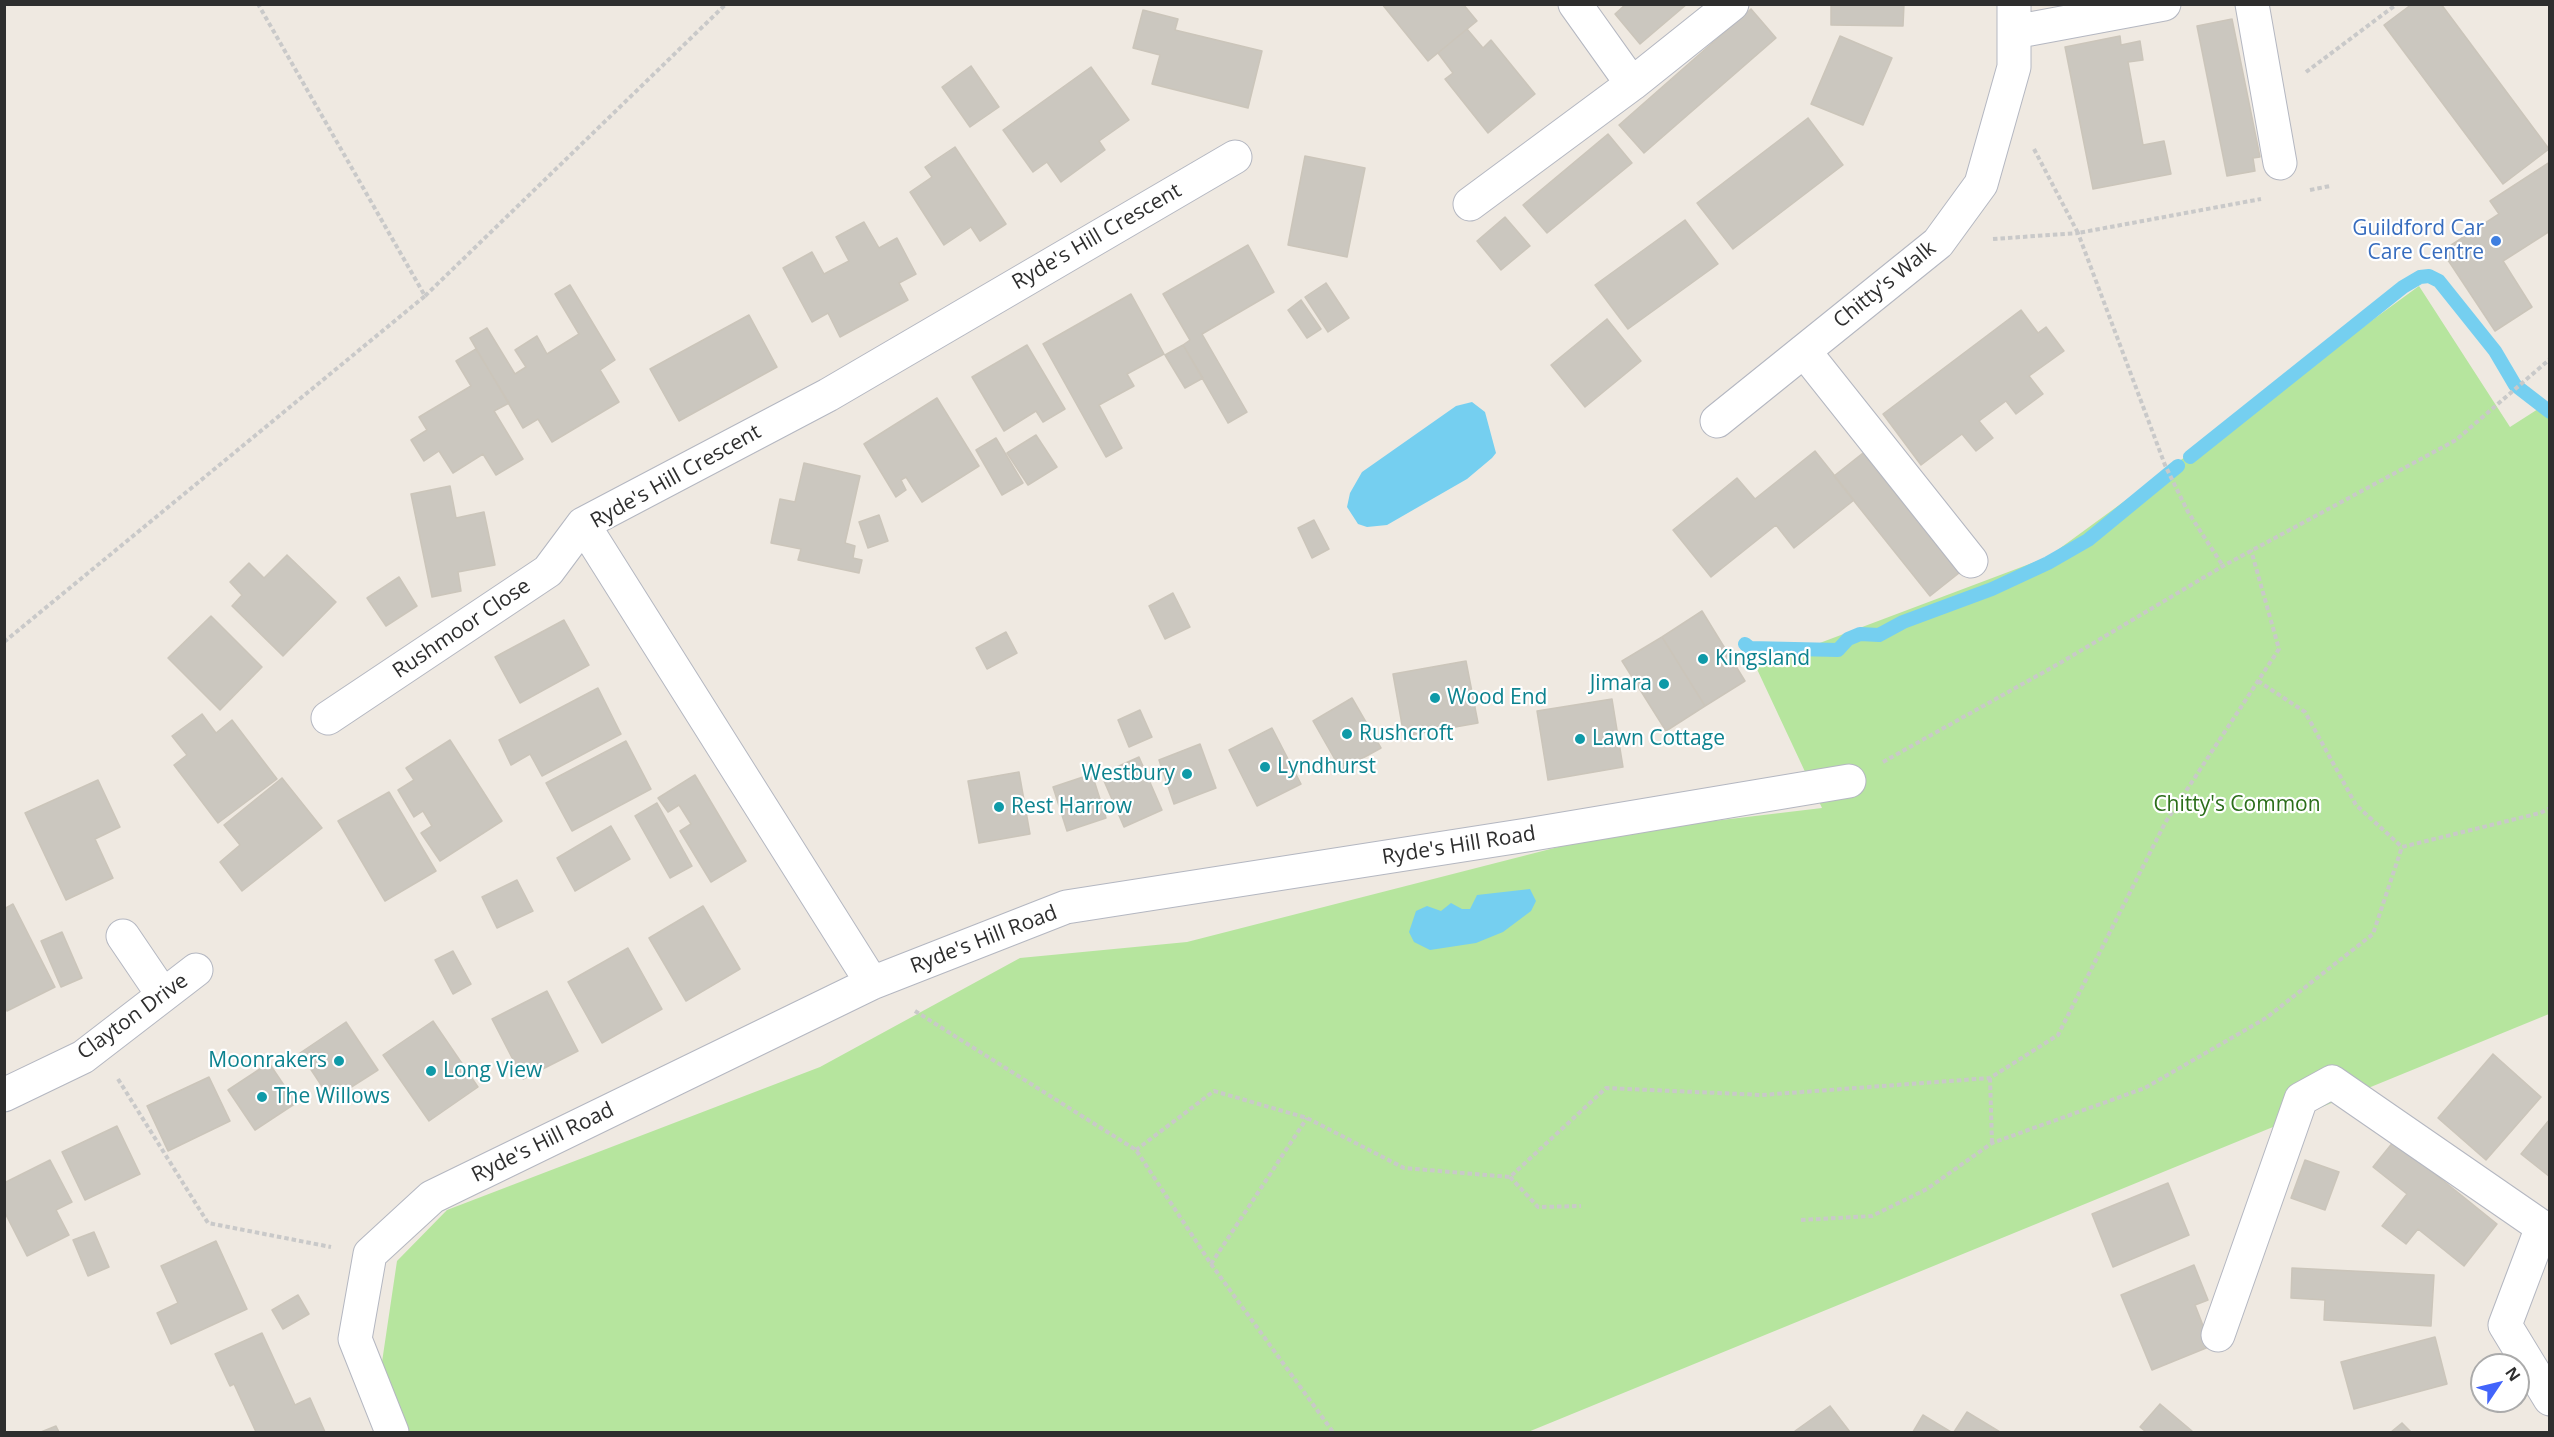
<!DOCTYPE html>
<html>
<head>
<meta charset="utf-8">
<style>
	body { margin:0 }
	#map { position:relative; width:2554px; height:1437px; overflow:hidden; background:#efe9e1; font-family:"Open Sans",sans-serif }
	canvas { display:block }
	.frame { position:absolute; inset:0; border:6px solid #2e2e2e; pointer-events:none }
	.north { position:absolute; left:2470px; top:1353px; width:60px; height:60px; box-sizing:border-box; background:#fff; border:2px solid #ababab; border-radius:50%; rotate:55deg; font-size:16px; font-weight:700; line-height:24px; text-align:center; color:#2e2e2e }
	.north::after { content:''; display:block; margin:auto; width:21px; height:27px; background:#4264fb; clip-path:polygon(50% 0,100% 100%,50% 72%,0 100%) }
</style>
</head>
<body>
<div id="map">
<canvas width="2554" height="1437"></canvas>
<div class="frame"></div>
<div class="north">N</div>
</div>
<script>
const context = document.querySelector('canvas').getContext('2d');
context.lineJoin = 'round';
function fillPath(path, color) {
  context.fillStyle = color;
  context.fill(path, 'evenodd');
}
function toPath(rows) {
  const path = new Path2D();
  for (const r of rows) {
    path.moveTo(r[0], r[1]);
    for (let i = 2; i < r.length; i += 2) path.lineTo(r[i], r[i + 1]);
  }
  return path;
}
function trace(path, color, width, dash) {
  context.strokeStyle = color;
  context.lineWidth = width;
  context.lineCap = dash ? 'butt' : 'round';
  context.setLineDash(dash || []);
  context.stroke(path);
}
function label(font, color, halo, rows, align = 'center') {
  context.font = font + ' "Open Sans",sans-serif';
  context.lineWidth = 4.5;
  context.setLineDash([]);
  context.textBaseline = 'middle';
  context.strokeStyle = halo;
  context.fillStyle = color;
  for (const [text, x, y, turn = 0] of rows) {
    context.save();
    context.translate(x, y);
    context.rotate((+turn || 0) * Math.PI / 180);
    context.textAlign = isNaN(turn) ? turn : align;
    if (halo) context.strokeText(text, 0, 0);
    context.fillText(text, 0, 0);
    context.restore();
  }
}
fillPath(toPath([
	[2419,286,2510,427,2549,402,2549,1014,1528,1432,408,1432,382,1362,397,1261,447,1210,820,1067,1020,958,1187,942,1613,833,1822,808,1756,667,2048,557]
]), '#b6e59e');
fillPath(toPath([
	[1472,402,1485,412,1496,453,1492,458,1467,479,1387,525,1367,527,1358,524,1347,507,1350,493,1362,472,1456,406],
	[1530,889,1536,901,1531,911,1503,932,1476,943,1430,950,1414,942,1409,932,1416,911,1427,906,1441,911,1451,903,1462,909,1470,909,1477,895]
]), '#75cff0');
trace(toPath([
	[2190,457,2403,287,2420,277,2429,276,2439,281,2495,351,2515,385,2550,412],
	[1745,644,1750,648,1838,650,1848,639,1860,634,1879,635,1903,622,1992,589,2048,563,2088,540,2178,466]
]), '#75cff0', 14);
const building = toPath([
	[1382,4,1463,4,1477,21,1428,61,1382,4],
	[1626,4,1687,4,1640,44,1615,14,1626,4],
	[1831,4,1904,4,1903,26,1831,25,1831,4],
	[2412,4,2441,4,2549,149,2503,184,2384,25,2412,4],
	[1751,9,1776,38,1644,153,1619,125,1751,9],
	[1143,10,1178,19,1175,30,1262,51,1248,108,1152,84,1160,55,1133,48,1143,10],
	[2232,19,2260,157,2253,158,2255,171,2227,176,2197,26,2232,19],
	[1467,29,1483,48,1491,40,1535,94,1488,133,1445,79,1453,73,1438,53,1467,29],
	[1840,36,1892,58,1863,125,1811,104,1840,36],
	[2120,36,2121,45,2140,41,2143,60,2128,62,2143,145,2164,141,2171,174,2093,189,2065,47,2120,36],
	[971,66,999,107,970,127,942,87,971,66],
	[1091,67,1129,120,1099,141,1105,150,1061,182,1047,162,1033,172,1003,130,1091,67],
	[1808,118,1843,165,1733,249,1697,203,1808,118],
	[1608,134,1632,163,1547,233,1523,205,1608,134],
	[955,147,1006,224,980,241,971,227,944,245,910,192,932,177,925,167,955,147],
	[1305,156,1365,168,1347,257,1288,245,1305,156],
	[2550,162,2550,231,2503,261,2532,307,2495,331,2442,251,2499,214,2490,201,2550,162],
	[1505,217,1530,246,1501,270,1477,241,1505,217],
	[1685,220,1718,264,1628,329,1595,285,1685,220],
	[864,222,879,248,897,238,916,274,899,283,908,300,840,337,828,313,812,322,783,268,812,252,824,274,849,261,836,237,864,222],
	[1248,245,1274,292,1202,334,1247,412,1228,423,1183,345,1190,340,1163,294,1248,245],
	[1326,283,1349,318,1328,332,1305,297,1326,283],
	[570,285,615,360,600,370,619,402,552,442,538,419,523,428,470,338,487,328,515,374,526,367,515,350,537,336,547,354,579,334,555,294,570,285],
	[1131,294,1164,354,1127,374,1134,386,1099,405,1122,448,1106,457,1043,344,1131,294],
	[1301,300,1321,329,1307,338,1288,310,1301,300],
	[2021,310,2038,333,2046,327,2064,351,2029,376,2043,394,2016,414,2006,401,1979,421,1993,438,1976,451,1962,434,1921,465,1883,414,2021,310],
	[749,315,777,367,679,421,650,369,749,315],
	[1607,319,1641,361,1585,407,1551,365,1607,319],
	[1027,345,1065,409,1043,422,1036,411,1004,431,972,377,1027,345],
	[1183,345,1203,378,1185,388,1165,355,1183,345],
	[476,349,509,403,494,411,523,459,496,475,483,454,453,473,439,451,424,461,411,440,427,430,419,417,471,386,456,361,476,349],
	[937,398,979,466,922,502,906,477,901,480,906,490,896,497,864,444,937,398],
	[1036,435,1057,467,1028,485,1007,453,1036,435],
	[996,438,1023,483,1002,495,976,450,996,438],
	[1815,451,1854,500,1794,548,1776,525,1711,577,1673,530,1737,478,1755,499,1815,451],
	[1863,453,1959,573,1930,596,1834,476,1863,453],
	[804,463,860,476,845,543,855,546,853,558,862,560,859,573,798,560,801,549,771,543,780,499,795,502,804,463],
	[450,486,456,518,484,512,495,565,458,572,461,591,432,597,411,494,450,486],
	[879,515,888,541,868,548,859,522,879,515],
	[1314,520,1329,549,1312,558,1298,528,1314,520],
	[287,555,336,602,283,656,232,606,242,595,230,582,249,563,264,578,287,555],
	[399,577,417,606,386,626,367,598,399,577],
	[1173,593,1190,627,1165,639,1149,606,1173,593],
	[1702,611,1745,681,1705,706,1662,637,1702,611],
	[211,616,262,667,220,710,168,658,211,616],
	[564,620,589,665,520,703,495,657,564,620],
	[1006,632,1017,653,987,669,976,648,1006,632],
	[1662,637,1705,706,1666,731,1622,661,1662,637],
	[1466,661,1478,723,1404,736,1393,674,1466,661],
	[598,688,621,734,542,776,530,754,511,765,499,740,598,688],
	[1352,698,1381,748,1341,770,1313,721,1352,698],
	[1612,699,1623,767,1548,780,1537,711,1612,699],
	[1140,710,1152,737,1129,747,1118,720,1140,710],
	[202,714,216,733,232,720,277,779,218,823,174,765,187,755,172,736,202,714],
	[1272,728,1301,784,1257,806,1229,750,1272,728],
	[450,740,502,821,440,861,421,833,432,826,423,811,414,817,398,790,414,780,406,768,450,740],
	[626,741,651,789,572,831,546,783,626,741],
	[1200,744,1216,788,1174,804,1159,760,1200,744],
	[1139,757,1162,810,1124,827,1101,774,1139,757],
	[1019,772,1030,834,979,843,968,781,1019,772],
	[1092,774,1106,818,1067,831,1053,787,1092,774],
	[695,775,746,861,711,882,680,831,691,824,679,805,668,812,658,798,695,775],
	[282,778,322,828,242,891,220,862,240,845,224,825,282,778],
	[98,780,120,827,95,839,113,878,66,900,25,813,98,780],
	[389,792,436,871,385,901,338,821,389,792],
	[657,803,692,866,670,878,635,816,657,803],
	[611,826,630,859,575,891,557,858,611,826],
	[517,880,533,911,497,928,482,897,517,880],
	[13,904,55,987,7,1011,4,1006,4,909,13,904],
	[703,906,740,969,686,1001,649,938,703,906],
	[62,932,82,978,61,987,41,941,62,932],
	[628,948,662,1009,602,1043,568,982,628,948],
	[453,951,471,984,453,994,435,960,453,951],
	[547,991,578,1051,523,1079,492,1019,547,991],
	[433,1021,478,1087,429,1121,383,1055,433,1021],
	[346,1022,378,1070,331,1100,300,1053,346,1022],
	[2493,1054,2541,1097,2486,1160,2438,1118,2493,1054],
	[269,1063,296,1103,255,1130,228,1090,269,1063],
	[209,1077,230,1121,168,1151,147,1106,209,1077],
	[2550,1119,2550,1177,2521,1154,2550,1119],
	[117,1126,140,1174,85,1200,62,1152,117,1126],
	[2394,1141,2497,1224,2464,1266,2418,1229,2406,1244,2382,1226,2407,1194,2373,1167,2394,1141],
	[50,1160,72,1202,56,1210,69,1235,27,1256,4,1211,4,1183,50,1160],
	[2305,1160,2339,1172,2325,1210,2291,1198,2305,1160],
	[2168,1183,2189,1235,2113,1267,2092,1214,2168,1183],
	[94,1232,109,1267,88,1276,73,1240,94,1232],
	[216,1241,247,1309,171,1344,157,1313,178,1303,161,1266,216,1241],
	[2194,1265,2208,1300,2195,1305,2211,1346,2152,1370,2121,1295,2194,1265],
	[2292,1268,2434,1275,2431,1326,2324,1320,2325,1300,2291,1298,2292,1268],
	[298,1295,309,1314,283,1329,272,1310,298,1295],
	[262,1333,295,1405,310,1398,325,1432,256,1432,234,1384,230,1386,215,1354,262,1333],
	[2435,1337,2447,1384,2354,1409,2341,1362,2435,1337],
	[2160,1404,2192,1431,2191,1432,2146,1432,2140,1427,2160,1404],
	[1830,1406,1850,1432,1797,1432,1795,1431,1830,1406],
	[1967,1412,2000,1432,1954,1432,1967,1412],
	[1923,1415,1951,1432,1913,1432,1923,1415],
	[2402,1423,2411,1432,2391,1432,2402,1423],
	[56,1426,59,1432,41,1432,56,1426]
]);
fillPath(building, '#cbc7bf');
trace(building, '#cbc5ba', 1.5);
const minor = toPath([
	[1575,4,1632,84],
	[2252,4,2280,163],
	[2014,32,2164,4],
	[1470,204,1632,84,1732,4],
	[1804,351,1971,561],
	[1717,421,1938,243,1981,184,2014,67,2014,4],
	[583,524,872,983],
	[328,718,548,571,583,524,828,395,1235,157],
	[123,936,163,995],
	[4,1095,83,1057,196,970],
	[2550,1233,2542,1227,2505,1325,2550,1399],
	[2218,1335,2301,1099,2332,1082,2542,1227],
	[392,1432,355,1339,370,1254,432,1197,872,983,1066,907,1527,835,1849,781]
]);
trace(minor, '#b4b7c1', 35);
trace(toPath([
	[2306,72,2397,4],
	[2034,149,2078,233,2261,199],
	[2310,190,2330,186],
	[1993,239,2078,233,2165,465,2188,512,2223,566],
	[425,296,726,4],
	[4,642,425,296,258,4],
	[2258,681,2305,712,2356,805,2402,847,2540,813,2550,808],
	[1883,762,2060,663,2223,566,2456,440,2550,359],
	[915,1011,1136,1150,1211,1264,1333,1432],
	[1990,1078,1992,1143],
	[118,1079,208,1223,331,1247],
	[1136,1150,1214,1091,1307,1118,1404,1168,1510,1177,1606,1088,1762,1095,1990,1078,2058,1035,2165,823,2279,649,2251,550],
	[1510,1177,1538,1207,1581,1206],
	[1801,1220,1872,1216,1927,1189,1992,1143,2145,1088,2266,1018,2373,934,2402,847],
	[1211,1264,1307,1118]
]), '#c9c9c9', 4, [4.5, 3]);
trace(minor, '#fff', 33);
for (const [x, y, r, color] of [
	[2496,241,6,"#3f7fe0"],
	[1703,659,6,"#0f9aa8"],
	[1664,684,6,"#0f9aa8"],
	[1435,698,6,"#0f9aa8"],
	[1347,734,6,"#0f9aa8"],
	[1580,739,6,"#0f9aa8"],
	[1265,767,6,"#0f9aa8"],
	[1187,774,6,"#0f9aa8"],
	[999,807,6,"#0f9aa8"],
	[339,1061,6,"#0f9aa8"],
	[431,1071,6,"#0f9aa8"],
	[262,1097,6,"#0f9aa8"]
]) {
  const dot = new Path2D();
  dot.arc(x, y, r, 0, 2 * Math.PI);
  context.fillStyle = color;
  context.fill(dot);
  trace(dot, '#fff', 2);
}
label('21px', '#366cbe', '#fff', [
	["Guildford Car",2484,229],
	["Care Centre",2484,253]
], 'right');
label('21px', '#2e2e2e', '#fff', [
	["Ryde's Hill Crescent",1097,237,-30],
	["Chitty's Walk",1885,285,-39],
	["Ryde's Hill Crescent",676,477,-29],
	["Rushmoor Close",462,629,-34],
	["Ryde's Hill Road",1459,846,-9],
	["Ryde's Hill Road",984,940,-21],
	["Clayton Drive",133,1017,-36],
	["Ryde's Hill Road",543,1143,-26]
]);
label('21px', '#0d838f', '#fff', [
	["Kingsland",1715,659],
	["Jimara",1652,684,"right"],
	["Wood End",1447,698],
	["Rushcroft",1359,734],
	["Lawn Cottage",1592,739],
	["Lyndhurst",1277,767],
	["Westbury",1175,774,"right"],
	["Rest Harrow",1011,807],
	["Moonrakers",327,1061,"right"],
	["Long View",443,1071],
	["The Willows",274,1097]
], 'left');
label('21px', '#2c6e1b', '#fff', [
	["Chitty's Common",2237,805]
]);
</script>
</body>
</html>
